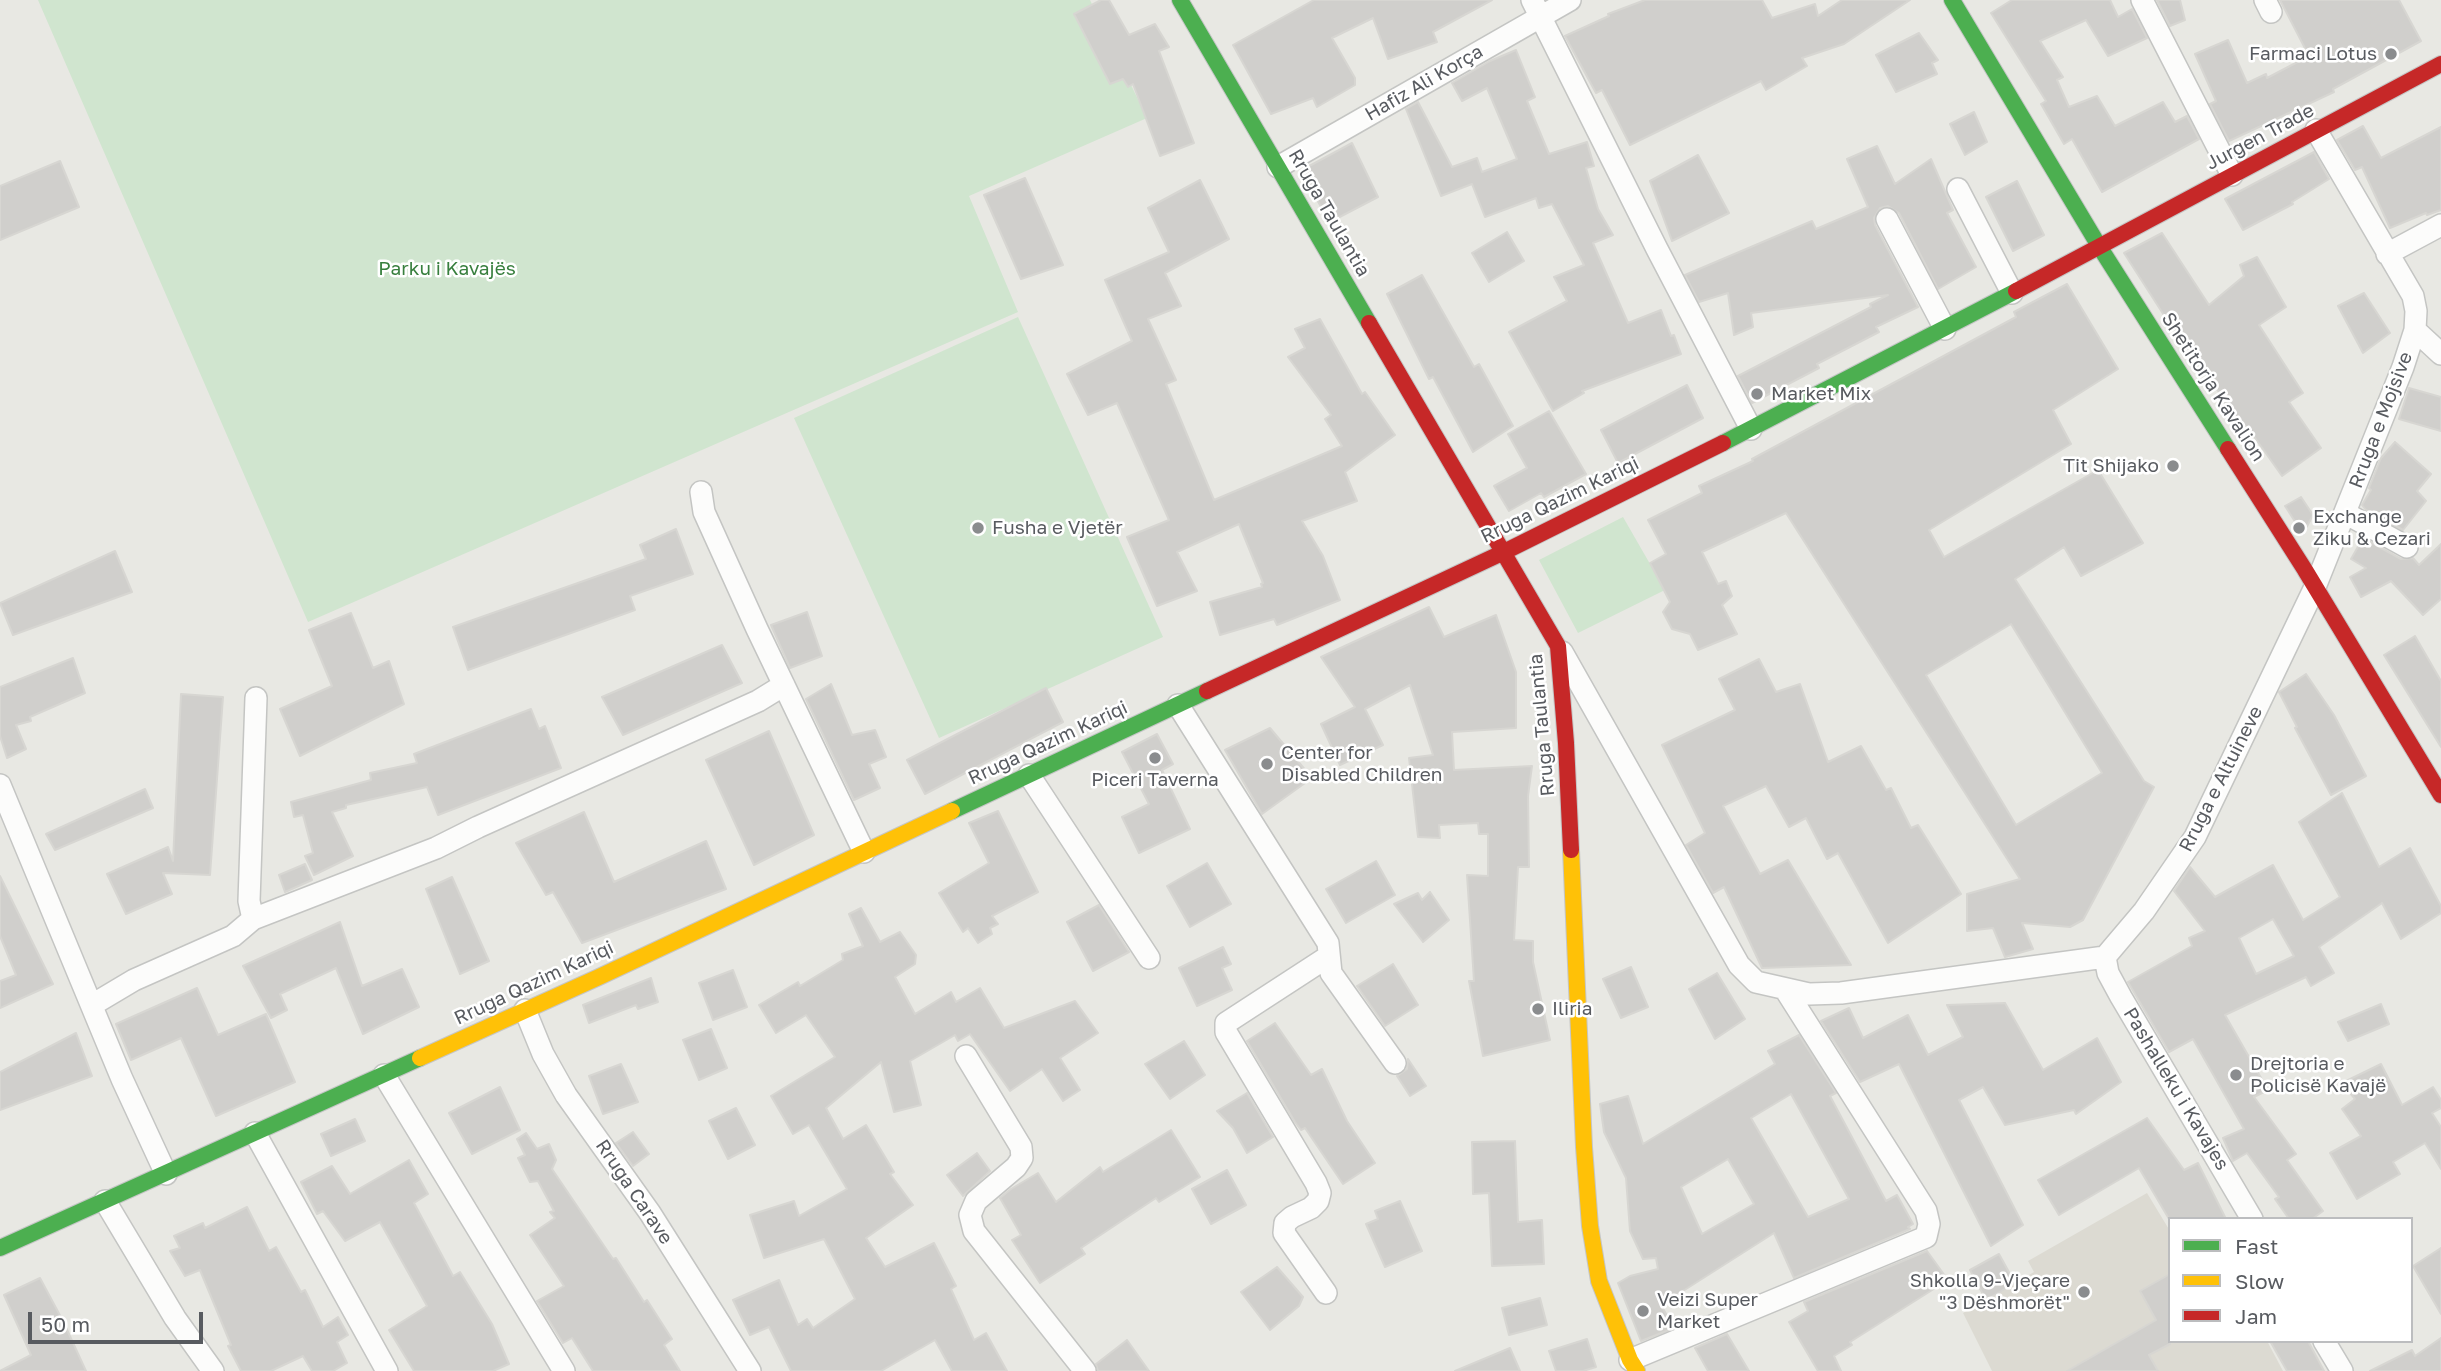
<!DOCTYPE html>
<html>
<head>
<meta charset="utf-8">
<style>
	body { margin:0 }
	#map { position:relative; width:2441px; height:1371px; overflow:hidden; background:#e8e8e3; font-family:"Golos Text",sans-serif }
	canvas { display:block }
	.legend { position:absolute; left:2168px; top:1217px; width:245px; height:126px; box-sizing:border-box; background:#fff; border:2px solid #bcbdbf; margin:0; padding:9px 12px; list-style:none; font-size:21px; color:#585b60 }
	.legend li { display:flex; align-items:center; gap:14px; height:35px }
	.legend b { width:35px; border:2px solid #bcbdbf }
	.scale { position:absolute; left:28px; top:1312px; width:175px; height:32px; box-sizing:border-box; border:4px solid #585b60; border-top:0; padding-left:9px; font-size:21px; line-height:24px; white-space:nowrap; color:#585b60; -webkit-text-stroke:5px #fff; paint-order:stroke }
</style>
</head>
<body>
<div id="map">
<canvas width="2441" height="1371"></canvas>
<ul class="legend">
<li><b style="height:9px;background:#4caf50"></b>Fast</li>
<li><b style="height:9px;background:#ffc107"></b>Slow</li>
<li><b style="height:9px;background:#c62828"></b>Jam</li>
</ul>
<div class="scale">50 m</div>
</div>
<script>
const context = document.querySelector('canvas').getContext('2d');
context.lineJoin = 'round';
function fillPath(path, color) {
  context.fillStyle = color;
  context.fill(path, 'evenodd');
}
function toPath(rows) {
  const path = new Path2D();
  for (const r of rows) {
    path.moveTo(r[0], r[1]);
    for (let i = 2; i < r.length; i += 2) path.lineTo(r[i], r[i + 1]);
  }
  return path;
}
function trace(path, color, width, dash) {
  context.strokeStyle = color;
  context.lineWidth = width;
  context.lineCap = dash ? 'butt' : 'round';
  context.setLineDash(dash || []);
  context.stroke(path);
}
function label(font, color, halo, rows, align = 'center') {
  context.font = font + ' "Golos Text",sans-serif';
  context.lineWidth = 5;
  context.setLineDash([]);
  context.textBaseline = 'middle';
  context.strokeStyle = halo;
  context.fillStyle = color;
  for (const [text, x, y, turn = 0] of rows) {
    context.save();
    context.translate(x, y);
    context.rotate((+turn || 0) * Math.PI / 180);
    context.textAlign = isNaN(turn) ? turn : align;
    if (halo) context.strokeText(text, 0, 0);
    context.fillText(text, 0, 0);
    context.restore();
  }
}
fillPath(toPath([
	[2147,1193,2170,1231,2170,1341,2267,1341,2283,1371,1992,1371,1963,1313,2034,1272,2028,1261]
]), '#dcdad2');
fillPath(toPath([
	[38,0,1090,0,1147,118,969,196,1018,312,308,622],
	[1018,317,1163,637,939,738,794,418],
	[1623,517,1665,590,1578,633,1539,560]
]), '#d0e5cf');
const building = toPath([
	[1101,0,1109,0,1129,35,1155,24,1169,47,1159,51,1194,143,1160,156,1133,84,1128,87,1123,79,1110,84,1074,14,1101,0],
	[1314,0,1492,0,1433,32,1437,42,1388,59,1373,18,1332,38,1355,78,1355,85,1317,107,1313,98,1271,114,1233,45,1314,0],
	[1645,0,1762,0,1772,18,1815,4,1818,16,1842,0,1910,0,1844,44,1802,58,1807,66,1766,90,1761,81,1630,145,1602,90,1596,93,1565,36,1609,16,1608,14,1645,0],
	[2012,0,2110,0,2118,17,2132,9,2147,38,2108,56,2086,20,2040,41,2063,77,2057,80,2069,107,2097,96,2115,126,2163,102,2175,122,2187,116,2199,139,2102,192,2072,139,2064,144,2041,104,2046,101,1991,13,2012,0],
	[2157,0,2180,0,2185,20,2170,26,2157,0],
	[2280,0,2399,0,2421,41,2333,89,2334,92,2229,141,2210,104,2216,101,2195,54,2228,40,2247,83,2266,74,2267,78,2309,56,2280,0],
	[1919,33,1938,60,1932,63,1937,74,1896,92,1876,55,1919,33],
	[1516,50,1535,97,1527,101,1549,154,1587,142,1594,166,1586,168,1598,209,1613,235,1593,243,1628,323,1661,310,1671,336,1674,335,1681,354,1582,391,1584,393,1553,411,1509,332,1567,301,1554,277,1584,265,1552,204,1539,208,1536,198,1485,217,1472,184,1441,196,1406,109,1418,102,1452,167,1477,158,1482,172,1517,159,1487,88,1462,101,1452,83,1490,61,1516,50],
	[1974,112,1987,142,1965,155,1950,124,1974,112],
	[2363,126,2381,158,2441,127,2441,210,2427,215,2426,213,2390,228,2362,167,2355,170,2337,140,2363,126],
	[1352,143,1378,197,1330,222,1300,171,1352,143],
	[1877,146,1895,184,1931,159,1953,210,1947,213,1976,267,1938,289,1899,213,1888,206,1880,208,1874,218,1875,225,1918,307,1876,327,1879,332,1817,364,1819,368,1752,403,1738,376,1871,307,1870,304,1888,295,1751,313,1753,327,1734,335,1728,293,1699,302,1685,275,1812,221,1816,229,1868,207,1847,159,1877,146],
	[2314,152,2329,179,2292,202,2293,204,2243,230,2225,199,2314,152],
	[1698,155,1729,213,1672,241,1650,181,1698,155],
	[60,161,79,207,0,240,0,186,60,161],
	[1025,178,1063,265,1021,279,984,195,1025,178],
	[1200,180,1229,239,1165,273,1181,306,1148,319,1176,380,1166,384,1214,500,1342,446,1325,419,1331,415,1288,357,1305,348,1295,329,1320,319,1362,394,1365,392,1395,435,1345,472,1357,501,1302,521,1323,556,1340,600,1277,625,1274,619,1220,635,1210,602,1262,587,1261,584,1263,583,1239,524,1177,552,1197,591,1157,606,1127,537,1169,520,1117,403,1088,415,1067,374,1132,341,1105,280,1169,252,1148,208,1200,180],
	[2017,181,2044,235,2013,251,1986,197,2017,181],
	[1507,232,1524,261,1489,282,1472,253,1507,232],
	[2162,233,2209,305,2244,276,2240,265,2257,257,2286,307,2259,325,2303,393,2289,402,2321,448,2282,476,2248,428,2244,431,2198,360,2194,362,2124,253,2162,233],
	[1422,275,1474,367,1479,364,1513,426,1473,452,1433,377,1429,379,1387,294,1422,275],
	[2067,284,2118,369,2053,410,2071,444,1929,530,1944,557,2098,470,2143,543,2081,576,2064,547,2015,579,2144,781,2154,787,2083,920,2070,927,2022,923,2033,949,2005,957,1993,928,1967,931,1967,894,2020,879,1786,513,1702,552,1718,584,1726,581,1732,596,1722,605,1737,634,1698,650,1690,634,1672,629,1663,612,1670,602,1650,563,1666,554,1648,520,1702,493,1699,486,1753,461,1752,459,2016,317,2014,312,2067,284],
	[2011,624,2102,773,2016,825,1926,675,2011,624],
	[2364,293,2390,333,2363,353,2338,306,2364,293],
	[1687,385,1703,418,1618,463,1601,430,1687,385],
	[2409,388,2441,397,2441,431,2399,419,2409,388],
	[1549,411,1586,474,1544,497,1541,493,1509,511,1494,486,1527,468,1508,434,1549,411],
	[2395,442,2431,474,2417,491,2426,501,2403,530,2366,510,2362,505,2371,490,2369,488,2381,458,2395,442],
	[2301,497,2313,515,2303,534,2285,506,2301,497],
	[676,529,693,574,630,596,635,610,468,670,453,627,646,559,640,545,676,529],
	[2363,538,2401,559,2413,558,2419,565,2441,544,2441,599,2423,615,2391,581,2361,597,2350,577,2366,568,2351,559,2363,538],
	[115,551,132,592,13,635,0,603,115,551],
	[1429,607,1444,637,1496,615,1516,672,1516,728,1452,732,1454,770,1532,766,1528,796,1529,867,1518,867,1514,940,1533,941,1533,962,1550,1040,1483,1056,1469,981,1474,981,1467,875,1488,876,1488,834,1479,834,1478,823,1439,825,1440,838,1418,837,1409,758,1433,755,1410,685,1365,709,1383,745,1340,765,1321,724,1355,707,1321,657,1429,607],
	[807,612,822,656,790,668,771,625,807,612],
	[351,613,373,668,389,661,404,704,300,756,280,709,332,686,309,630,351,613],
	[2415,636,2441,681,2441,747,2384,655,2415,636],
	[722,645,742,683,623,735,602,697,722,645],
	[73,658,85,693,30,717,31,721,16,725,26,749,7,758,0,736,0,687,73,658],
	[1759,659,1776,692,1800,684,1828,762,1861,746,1886,790,1891,788,1911,828,1918,825,1961,894,1888,943,1838,853,1827,859,1806,818,1789,827,1766,786,1723,806,1760,874,1788,860,1851,965,1762,968,1724,887,1713,893,1686,845,1705,833,1662,745,1735,710,1719,679,1759,659],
	[2306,674,2334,715,2366,776,2331,795,2295,728,2297,727,2279,692,2306,674],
	[831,684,852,735,875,730,886,757,869,764,880,788,854,800,806,699,831,684],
	[1046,688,1063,722,925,794,907,760,1046,688],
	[181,694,223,697,210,875,163,873,172,894,126,914,107,874,168,847,173,861,181,694],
	[531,709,539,729,545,726,561,768,438,815,427,787,346,805,346,808,332,812,353,856,314,875,305,856,313,853,303,815,294,817,291,802,371,780,370,773,417,763,414,754,531,709],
	[1270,728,1312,778,1262,814,1225,750,1270,728],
	[769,731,814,835,754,865,706,760,769,731],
	[1157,734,1173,764,1162,770,1190,829,1139,853,1122,817,1149,804,1122,752,1157,734],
	[145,789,153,808,55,850,46,834,145,789],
	[2342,793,2379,867,2410,848,2441,906,2441,913,2401,939,2382,903,2319,947,2334,973,2311,986,2306,977,2225,1015,2268,1090,2254,1097,2296,1154,2287,1160,2323,1211,2312,1219,2289,1219,2275,1199,2279,1197,2247,1153,2233,1161,2232,1159,2223,1138,2244,1129,2193,1039,2169,1052,2128,982,2192,946,2189,938,2205,931,2174,891,2190,867,2215,897,2273,865,2303,920,2340,897,2299,822,2342,793],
	[2273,919,2294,956,2256,974,2239,938,2273,919],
	[998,811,1038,892,992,916,998,924,990,928,992,934,978,943,968,928,963,932,939,893,989,863,969,823,998,811],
	[584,812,614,882,706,841,726,889,582,943,553,892,546,895,516,843,584,812],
	[1376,861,1395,895,1346,923,1326,889,1376,861],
	[1207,863,1231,904,1190,927,1167,886,1207,863],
	[305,864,312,880,285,892,279,875,305,864],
	[0,876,53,984,0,1008,0,981,16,975,0,936,0,876],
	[452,877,489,961,460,974,426,889,452,877],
	[1430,892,1449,920,1423,942,1394,904,1418,893,1422,900,1430,892],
	[1099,905,1129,952,1093,971,1067,922,1099,905],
	[861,908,880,942,900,932,916,955,915,964,895,977,915,1014,951,992,956,1002,980,988,1004,1028,1075,1001,1098,1033,1060,1058,1080,1090,1063,1101,1042,1069,1010,1091,970,1034,958,1041,955,1035,910,1061,921,1105,894,1112,881,1062,826,1108,843,1139,866,1125,894,1172,890,1174,913,1205,866,1238,885,1267,934,1243,956,1286,951,1289,974,1340,986,1333,1007,1371,952,1371,935,1340,881,1371,791,1371,769,1327,750,1335,733,1300,779,1280,798,1325,807,1319,813,1328,855,1299,824,1239,764,1258,750,1215,794,1201,799,1216,847,1189,809,1125,793,1134,771,1096,835,1057,806,1015,776,1033,759,1005,798,982,800,986,843,960,842,954,863,946,849,914,861,908],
	[340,922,362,986,402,969,419,1007,363,1034,336,968,280,994,287,1010,271,1018,243,966,340,922],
	[1223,947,1231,964,1222,968,1232,990,1197,1006,1179,968,1223,947],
	[1393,964,1418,1005,1385,1026,1357,986,1393,964],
	[1631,967,1648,1007,1621,1018,1603,979,1631,967],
	[733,970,747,1007,713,1020,699,983,733,970],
	[1717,973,1745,1019,1715,1039,1689,989,1717,973],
	[651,978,658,1002,638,1009,636,1005,589,1023,583,1005,651,978],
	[197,988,218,1035,266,1014,295,1082,216,1116,181,1038,131,1060,116,1024,197,988],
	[2005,1003,2043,1070,2097,1038,2121,1082,2076,1114,2074,1110,2005,1125,1983,1087,1959,1100,2023,1225,1991,1246,1899,1064,1860,1082,1821,1021,1849,1008,1863,1038,1908,1015,1928,1055,1963,1037,1947,1005,2005,1003],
	[2381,1004,2389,1024,2348,1041,2338,1022,2381,1004],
	[1275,1023,1311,1075,1322,1069,1347,1121,1375,1163,1343,1184,1305,1128,1301,1130,1295,1122,1247,1041,1275,1023],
	[711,1029,727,1068,699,1080,683,1040,711,1029],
	[76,1033,92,1076,0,1110,0,1072,76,1033],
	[1799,1035,1836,1093,1830,1096,1886,1201,1897,1195,1913,1224,1908,1227,1910,1229,1794,1278,1774,1233,1661,1305,1674,1328,1641,1341,1618,1283,1630,1276,1658,1269,1656,1258,1643,1259,1630,1231,1626,1178,1604,1132,1600,1104,1628,1096,1643,1144,1775,1064,1768,1051,1799,1035],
	[1791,1094,1849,1199,1808,1217,1751,1118,1791,1094],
	[1728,1159,1754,1204,1702,1234,1681,1187,1728,1159],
	[1184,1041,1205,1075,1170,1099,1145,1064,1184,1041],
	[1408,1059,1426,1086,1410,1096,1397,1076,1407,1069,1408,1059],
	[621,1064,638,1102,603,1114,589,1076,621,1064],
	[2381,1064,2402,1105,2433,1087,2441,1100,2441,1108,2432,1113,2441,1127,2441,1169,2425,1143,2393,1162,2400,1174,2357,1199,2330,1153,2361,1136,2342,1109,2355,1099,2342,1083,2381,1064],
	[500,1087,520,1130,472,1154,449,1113,500,1087],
	[1247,1093,1273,1137,1247,1153,1233,1128,1217,1111,1247,1093],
	[736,1108,755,1145,728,1159,709,1121,736,1108],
	[2147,1118,2184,1170,2198,1163,2226,1219,2169,1219,2139,1168,2059,1215,2038,1180,2147,1118],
	[355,1119,365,1141,331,1156,321,1134,355,1119],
	[1171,1130,1200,1177,1159,1202,1156,1198,1081,1248,1085,1254,1040,1283,1012,1240,1021,1235,1000,1198,1011,1189,1038,1173,1056,1202,1100,1167,1103,1172,1171,1130],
	[633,1132,649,1154,633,1166,616,1143,633,1132],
	[526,1133,537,1149,549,1144,556,1160,552,1169,613,1259,616,1258,644,1302,647,1300,672,1339,664,1345,680,1371,593,1371,572,1338,563,1343,537,1301,564,1286,530,1235,555,1218,550,1212,554,1211,538,1181,530,1182,518,1158,525,1155,517,1139,526,1133],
	[1515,1141,1518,1222,1542,1220,1544,1264,1492,1266,1489,1193,1473,1194,1472,1142,1515,1141],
	[977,1153,990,1171,963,1196,947,1175,977,1153],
	[409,1160,428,1194,414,1203,453,1276,460,1272,492,1324,509,1364,493,1371,414,1371,389,1330,427,1306,380,1222,345,1241,323,1211,317,1214,301,1182,332,1166,350,1194,409,1160],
	[1227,1170,1246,1205,1211,1224,1192,1189,1227,1170],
	[1400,1201,1422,1251,1385,1267,1366,1224,1378,1219,1375,1211,1400,1201],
	[247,1207,269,1251,276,1247,301,1292,305,1290,323,1327,338,1317,348,1335,337,1342,347,1363,333,1371,312,1371,303,1356,271,1371,241,1371,228,1346,231,1345,200,1270,185,1276,170,1251,180,1248,174,1236,203,1223,205,1228,247,1207],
	[2441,1248,2441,1314,2413,1266,2441,1248],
	[1927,1251,1948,1280,1850,1342,1852,1345,1834,1356,1841,1371,1818,1371,1789,1322,1808,1311,1804,1302,1927,1251],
	[1999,1254,2015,1283,1986,1300,1970,1270,1999,1254],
	[1277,1267,1303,1297,1299,1306,1270,1330,1241,1292,1277,1267],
	[2170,1274,2170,1344,2149,1355,2158,1371,2067,1371,2156,1320,2140,1291,2170,1274],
	[40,1278,63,1321,86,1371,0,1371,31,1355,4,1295,40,1278],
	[1540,1298,1547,1325,1509,1335,1502,1308,1540,1298],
	[1727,1334,1749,1371,1708,1371,1695,1348,1727,1334],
	[2441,1338,2441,1371,2370,1371,2412,1350,2415,1356,2441,1338],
	[1587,1339,1596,1367,1583,1371,1556,1371,1549,1351,1587,1339],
	[1127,1340,1149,1371,1098,1371,1096,1364,1127,1340],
	[2270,1341,2308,1341,2324,1371,2287,1371,2270,1341],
	[1510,1348,1520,1371,1455,1371,1510,1348]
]);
fillPath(building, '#d0cfcc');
trace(building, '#d7d6d2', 2);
const street = toPath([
	[1532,0,1657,249,1751,429],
	[2142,0,2232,175],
	[2265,0,2271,12],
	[1278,167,1570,0],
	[1958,189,2012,293],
	[1887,219,1945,329],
	[2387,254,2441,225],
	[2415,330,2441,354],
	[701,492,704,512,757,629,864,852],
	[2345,513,2407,547],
	[1562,652,1739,965,1756,982,1809,994,1841,993,2105,957],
	[1178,705,1328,943,1331,973,1395,1063],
	[1029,775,1149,958],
	[0,785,122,1079,166,1174],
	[253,919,249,901,256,698],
	[2105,957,2144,911,2195,837,2315,587,2403,367,2415,330,2416,311,2413,296,2316,130],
	[2105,957,2108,973,2121,997,2252,1219],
	[92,1005,134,980,233,936,253,919,436,848,478,827,758,701,784,685],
	[525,1010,543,1054,566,1095,650,1213,750,1371],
	[966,1056,1021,1147,1022,1158,1016,1167,976,1201,970,1215,974,1231,1085,1371],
	[384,1075,564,1371],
	[255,1133,387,1371],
	[105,1201,175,1318,213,1371],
	[1326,1293,1284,1233,1285,1223,1292,1217,1311,1208,1318,1201,1320,1193,1316,1183,1226,1032,1226,1023,1329,956],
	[2324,1341,2342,1371],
	[1630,1360,1926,1237,1929,1224,1926,1211,1785,989]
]);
const fast = toPath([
	[1180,0,1369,323],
	[1952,0,2099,246,2228,449],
	[1723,443,2016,291],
	[952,811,1207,691],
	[0,1248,420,1058]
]);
const slow = toPath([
	[1571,850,1584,1147,1590,1226,1599,1281,1630,1360,1637,1371],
	[420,1058,599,977,952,811]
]);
const jam = toPath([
	[2016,291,2441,64],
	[1369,323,1558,646,1566,743,1571,850],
	[2228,449,2305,570,2441,795],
	[1207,691,1504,552,1723,443]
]);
trace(street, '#c4c5c3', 24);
trace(fast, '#c5c6c6', 18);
trace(slow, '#c5c6c6', 18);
trace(jam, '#c5c6c6', 18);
trace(street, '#fcfcfb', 21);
trace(fast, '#4caf50', 16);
trace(slow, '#ffc107', 16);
trace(jam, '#c62828', 16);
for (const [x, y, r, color] of [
	[2391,54,7,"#8a8c8e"],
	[1757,394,7,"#8a8c8e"],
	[2173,466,7,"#8a8c8e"],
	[978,528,7,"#8a8c8e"],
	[2299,528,7,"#8a8c8e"],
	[1155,758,7,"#8a8c8e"],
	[1267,764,7,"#8a8c8e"],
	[1538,1009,7,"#8a8c8e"],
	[2236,1075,7,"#8a8c8e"],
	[2084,1292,7,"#8a8c8e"],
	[1643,1311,7,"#8a8c8e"]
]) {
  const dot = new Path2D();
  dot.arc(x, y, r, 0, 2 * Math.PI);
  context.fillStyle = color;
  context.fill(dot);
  trace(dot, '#fff', 2.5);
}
label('19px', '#585b60', '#fff', [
	["Farmaci Lotus",2377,54,"right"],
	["Market Mix",1771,394],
	["Tit Shijako",2159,466,"right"],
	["Exchange",2313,517],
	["Ziku & Cezari",2313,539],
	["Fusha e Vjetër",992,528],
	["Center for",1281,753],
	["Disabled Children",1281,775],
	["Piceri Taverna",1155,780,"center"],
	["Iliria",1552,1009],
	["Drejtoria e",2250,1064],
	["Policisë Kavajë",2250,1086],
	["Shkolla 9-Vjeçare",2070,1281,"right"],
	["\"3 Dëshmorët\"",2070,1303,"right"],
	["Veizi Super",1657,1300],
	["Market",1657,1322]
], 'left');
label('19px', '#585b60', '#fff', [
	["Hafiz Ali Korça",1424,83,-30],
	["Jurgen Trade",2260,137,-28],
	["Rruga Taulantia",1329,213,60],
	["Shetitorja Kavalion",2213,387,57],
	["Rruga e Mojsive",2381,420,-69],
	["Rruga Qazim Kariqi",1560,500,-26],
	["Rruga Taulantia",1542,725,-95],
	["Rruga Qazim Kariqi",1048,743,-25],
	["Rruga e Altuineve",2221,779,-63],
	["Rruga Qazim Kariqi",534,983,-25],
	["Pashalleku i Kavajes",2176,1089,59],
	["Rruga Carave",634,1192,56]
]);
label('19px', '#387f3e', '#fff', [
	["Parku i Kavajës",447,269]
]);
</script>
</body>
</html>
